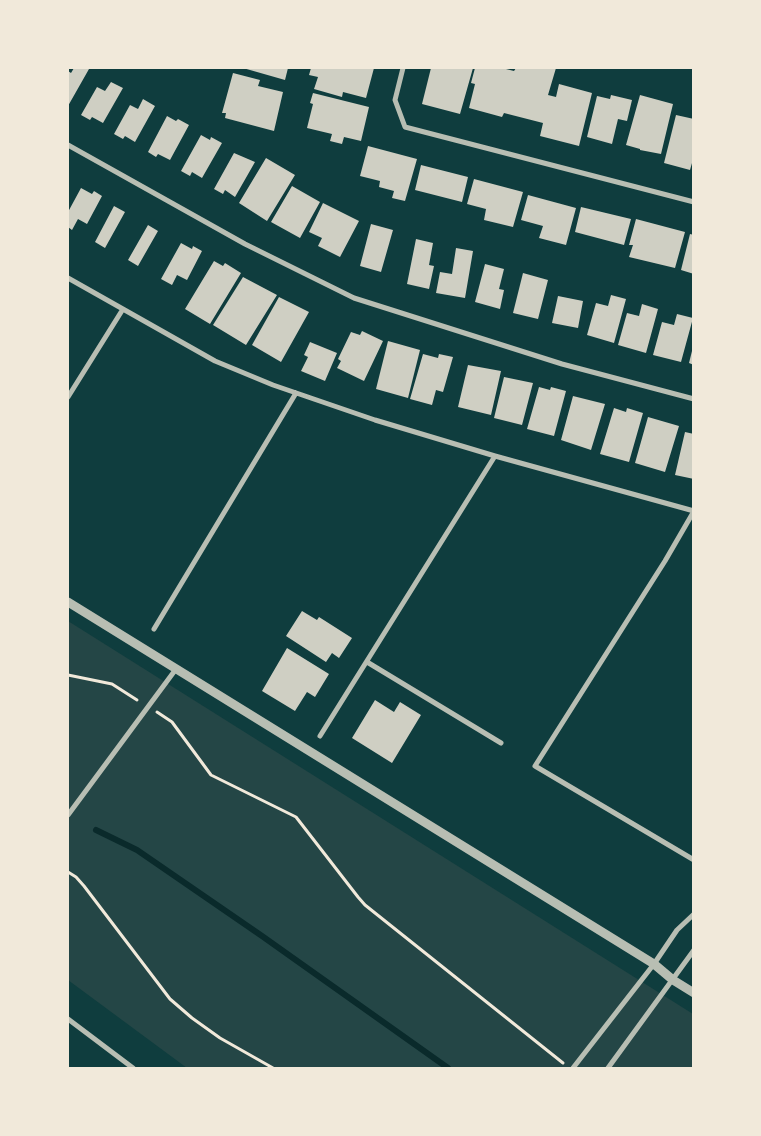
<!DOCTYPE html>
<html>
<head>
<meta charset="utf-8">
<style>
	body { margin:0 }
	#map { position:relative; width:761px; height:1136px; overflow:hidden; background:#0f3d3e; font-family:"Fira Sans Condensed",sans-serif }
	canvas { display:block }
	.frame { position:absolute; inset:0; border:69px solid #f1e9da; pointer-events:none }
</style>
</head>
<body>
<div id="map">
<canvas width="761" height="1136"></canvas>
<div class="frame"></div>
</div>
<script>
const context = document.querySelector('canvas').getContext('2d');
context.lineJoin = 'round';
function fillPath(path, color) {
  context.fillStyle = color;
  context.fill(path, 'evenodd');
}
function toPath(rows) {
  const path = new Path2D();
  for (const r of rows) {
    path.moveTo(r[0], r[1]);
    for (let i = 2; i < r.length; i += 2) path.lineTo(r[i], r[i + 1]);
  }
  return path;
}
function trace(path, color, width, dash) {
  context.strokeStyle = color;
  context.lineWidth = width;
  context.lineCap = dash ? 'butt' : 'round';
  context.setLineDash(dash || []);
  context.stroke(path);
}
fillPath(toPath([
	[68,621,693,1014,693,1068,187,1068,68,980]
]), '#244646');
trace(toPath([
	[96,830,137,850,262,936,448,1068]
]), '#0a2a2b', 6);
fillPath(toPath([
	[74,68,85,68,89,69,68,106,68,71,71,73],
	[243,68,288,68,285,80],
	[311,68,374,68,366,98,343,92,342,97,314,89,318,77,309,75],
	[431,68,473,68,460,114,422,104],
	[475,68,506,68,506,69,514,71,516,68,556,68,548,95,556,97,559,84,592,93,579,146,540,136,543,123,504,113,502,117,469,108,475,84,471,83],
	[233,73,260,80,258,86,283,92,274,131,225,118,226,113,222,113],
	[111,82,123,88,103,123,92,117,90,120,81,115,97,87,105,91],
	[313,93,369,107,361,141,344,137,342,144,330,141,332,134,307,128,313,104,310,103],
	[611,95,632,100,627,121,618,119,612,144,587,137,597,96,610,99],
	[640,95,673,104,661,154,640,150,640,149,626,145],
	[143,99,155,106,135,142,125,136,123,139,114,134,130,105,138,109],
	[676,115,694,119,694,156,690,170,664,163],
	[167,116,176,121,178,119,189,125,170,160,158,154,156,157,148,152],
	[201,135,210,140,211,137,222,143,202,178,192,172,190,176,181,171],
	[368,146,417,159,405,201,392,198,394,191,379,187,380,181,360,176],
	[234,153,255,162,235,197,225,190,223,194,214,189],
	[266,158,295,175,267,221,239,203],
	[421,165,468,177,462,202,415,190],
	[474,179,523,192,513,227,484,220,486,209,467,204],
	[292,186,320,202,300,238,271,222],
	[81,188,92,194,94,191,102,196,87,224,78,219,72,230,68,227,68,212],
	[528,195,576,208,566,245,539,238,543,226,521,220],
	[323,203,359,221,340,257,318,246,322,238,309,232],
	[114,206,125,212,105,248,95,242],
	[581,207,631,219,624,245,575,232],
	[636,219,685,232,675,268,629,257,633,245,629,245],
	[371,224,393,230,381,272,360,266],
	[148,225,158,231,138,266,128,260],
	[690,234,694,235,694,274,681,270],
	[416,239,433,243,429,265,434,266,429,289,407,284],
	[181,243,192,249,193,246,202,251,187,280,177,275,172,285,161,279],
	[456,248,473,251,465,298,436,293,440,272,452,274],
	[214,261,223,266,225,263,241,273,210,324,185,309],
	[485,264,504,269,499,289,504,290,500,309,475,302],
	[523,273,548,280,538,319,513,313],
	[243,277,277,295,246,345,213,325],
	[611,295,626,299,614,343,587,335,596,303,608,306],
	[558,296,583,301,578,328,552,323],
	[279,297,309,312,281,362,252,345],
	[642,304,658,309,646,353,618,345,627,313,639,316],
	[677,314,693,318,681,362,653,355,662,322,674,325],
	[362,331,383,341,364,381,337,368,341,361,338,359,351,332,360,335],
	[388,341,420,350,408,398,376,389],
	[310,342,337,353,325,381,301,371,308,357,304,355],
	[693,347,694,347,694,365,689,363],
	[423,354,438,358,439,354,453,357,443,392,436,390,432,405,410,399],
	[468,365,501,371,491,415,458,407],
	[504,377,533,383,522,425,494,418],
	[539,387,550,390,551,387,566,391,554,436,527,429],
	[573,396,605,404,591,450,561,440],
	[614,408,626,412,627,408,643,413,629,462,600,454],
	[648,417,679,426,665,472,635,463],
	[685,432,694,434,694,479,675,475],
	[302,611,317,620,319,617,352,638,339,658,332,653,326,662,286,636],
	[287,648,329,674,315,697,307,692,295,711,262,691],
	[375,700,394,712,400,702,421,715,392,763,352,738]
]), '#cfcfc3');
trace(toPath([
	[68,675,112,684,137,700],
	[157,712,172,722,211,775,296,817,358,897,365,905,563,1063],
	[68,872,76,877,84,886,170,999,192,1018,220,1038,273,1068]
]), '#f1e9da', 3);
trace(toPath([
	[403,68,395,100,405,127,694,202],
	[68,145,245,244,354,298,562,364,694,399],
	[68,278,215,361,273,385,375,420,495,456,694,511],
	[68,397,123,309],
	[694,511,665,561,535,766,694,860],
	[154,629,296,393],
	[367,662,501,743],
	[320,736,495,456],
	[68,815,176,669],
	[68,1019,133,1068],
	[573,1068,654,964,677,930,694,914],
	[608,1068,694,950]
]), '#b8beb3', 5);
trace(toPath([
	[68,602,654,964,673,980,694,993]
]), '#b8beb3', 9);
</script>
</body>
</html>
